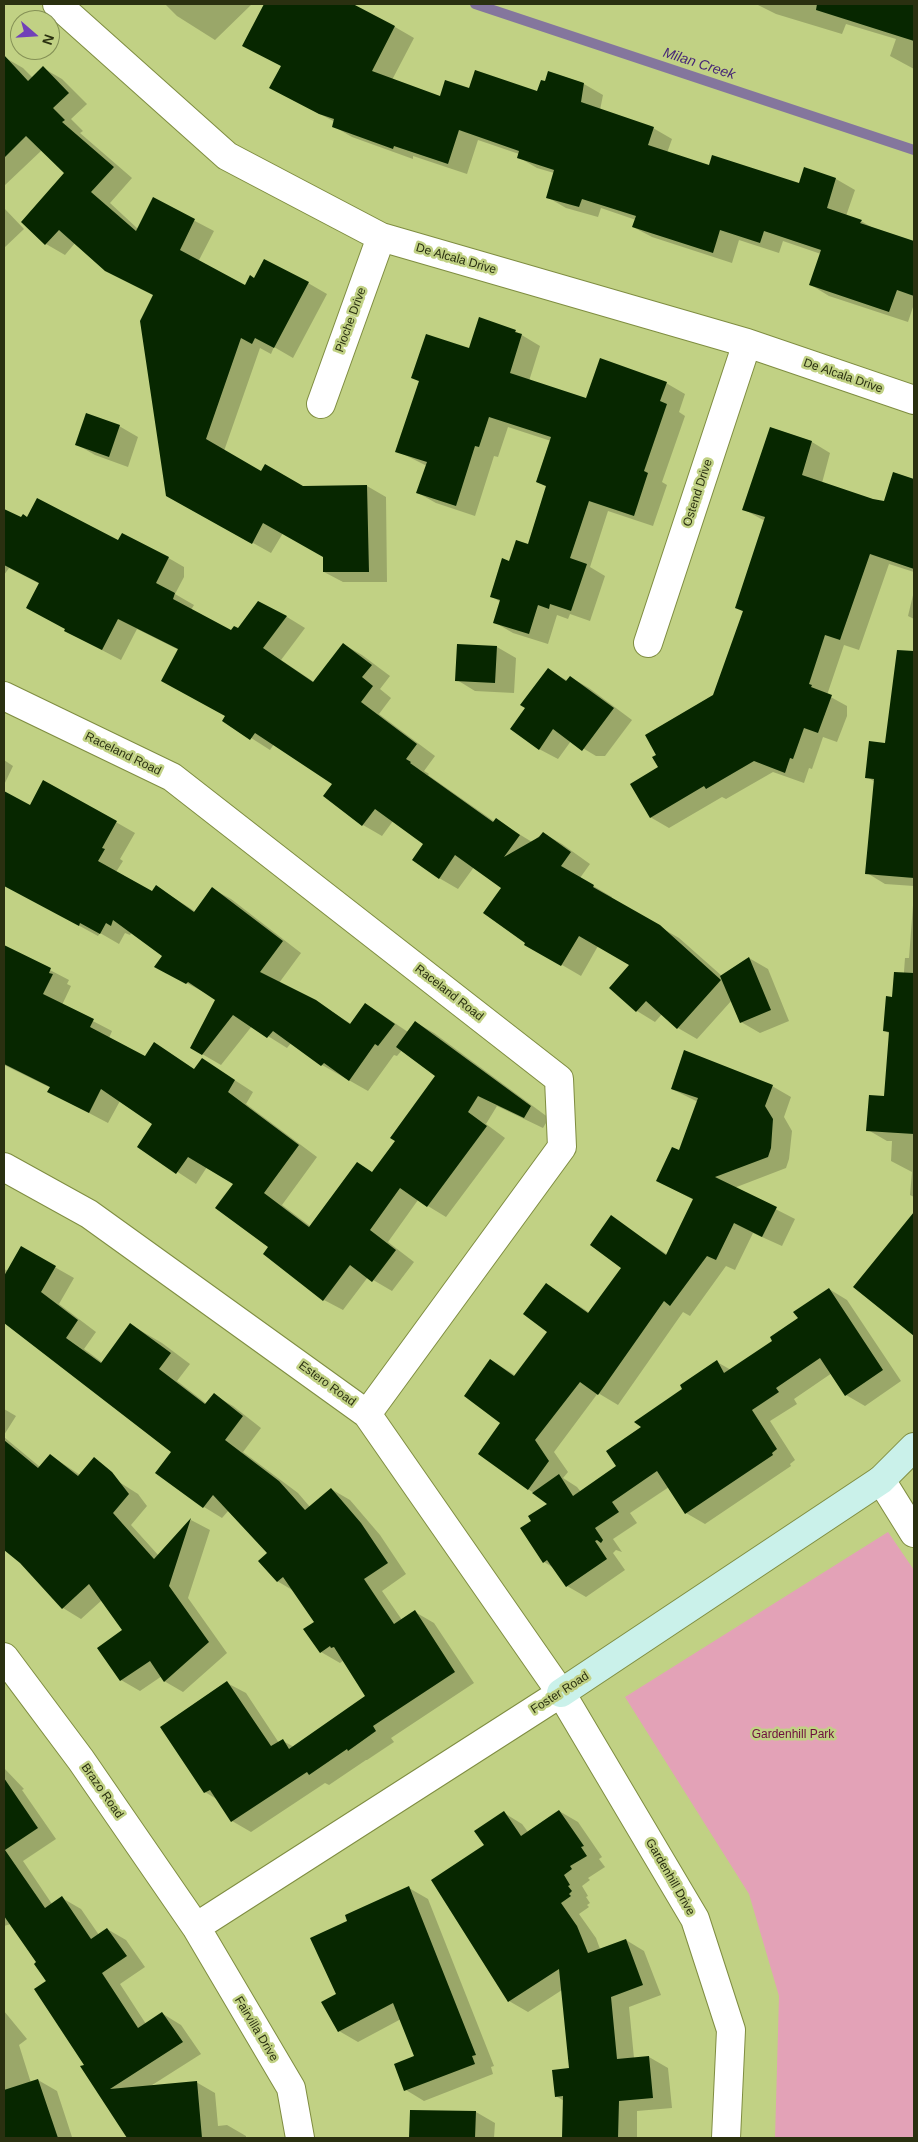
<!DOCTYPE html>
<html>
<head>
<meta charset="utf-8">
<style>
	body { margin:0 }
	#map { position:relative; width:918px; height:2142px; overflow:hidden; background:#c1d184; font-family:Arial,sans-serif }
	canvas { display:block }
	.frame { position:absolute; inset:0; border:5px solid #2a3010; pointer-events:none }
	.north { position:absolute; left:10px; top:10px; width:50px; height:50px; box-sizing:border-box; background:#c1d184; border:1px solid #859156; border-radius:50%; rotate:109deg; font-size:14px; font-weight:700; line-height:20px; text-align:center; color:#2a3010 }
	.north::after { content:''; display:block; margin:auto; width:18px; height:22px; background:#7141b8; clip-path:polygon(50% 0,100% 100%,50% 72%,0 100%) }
</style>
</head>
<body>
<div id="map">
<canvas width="918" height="2142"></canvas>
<div class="frame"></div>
<div class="north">N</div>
</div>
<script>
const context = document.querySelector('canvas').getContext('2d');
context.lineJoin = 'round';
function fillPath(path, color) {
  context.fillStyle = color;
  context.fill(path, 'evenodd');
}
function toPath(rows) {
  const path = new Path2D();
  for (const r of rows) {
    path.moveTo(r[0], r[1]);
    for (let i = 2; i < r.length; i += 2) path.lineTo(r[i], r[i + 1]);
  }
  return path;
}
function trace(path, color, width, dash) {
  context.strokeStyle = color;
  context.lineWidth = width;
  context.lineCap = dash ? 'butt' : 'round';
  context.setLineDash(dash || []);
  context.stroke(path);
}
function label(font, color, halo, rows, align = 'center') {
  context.font = font + ' Arial,sans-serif';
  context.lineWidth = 5;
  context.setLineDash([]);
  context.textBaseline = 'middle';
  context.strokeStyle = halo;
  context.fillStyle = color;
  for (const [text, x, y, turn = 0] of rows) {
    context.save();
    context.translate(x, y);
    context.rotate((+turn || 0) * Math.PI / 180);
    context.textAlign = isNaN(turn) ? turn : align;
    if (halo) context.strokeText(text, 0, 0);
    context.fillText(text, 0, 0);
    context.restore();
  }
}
fillPath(toPath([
	[888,1532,914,1570,914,2138,775,2138,779,1996,749,1894,625,1697]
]), '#e3a2b7');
fillPath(toPath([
	[165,4,252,4,215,40,177,16],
	[266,4,307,4,352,28,361,9,395,27,414,38,392,80,441,97,470,90,538,93,584,84,603,95,600,110,653,128,672,139,667,153,710,167,799,184,805,168,836,179,855,190,846,216,861,221,878,231,914,243,914,304,908,322,829,296,811,285,821,254,783,241,779,253,739,240,732,263,652,237,633,227,636,220,601,208,598,217,566,208,547,197,554,173,537,168,518,157,519,154,478,140,467,174,413,156,413,159,352,137,333,126,335,122,290,98,282,66,244,45],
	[756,4,914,4,914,69,890,56,896,39,846,24,842,34,776,14],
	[4,57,23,68,33,78,43,68,62,79,87,104,71,119,83,131,80,133,132,178,110,203,138,229,153,199,214,231,198,262,245,286,255,280,308,283,327,294,293,358,274,347,271,354,260,348,224,451,262,472,303,487,367,486,386,497,387,582,343,582,324,572,324,556,283,533,271,553,167,495,154,295,75,243,65,255,46,244,66,173,42,150,4,186],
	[4,208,24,229,4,248],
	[515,331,540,346,529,381,587,400,666,383,685,394,679,412,685,416,662,482,667,485,653,526,608,511,590,567,605,576,590,621,570,614,568,619,557,615,548,644,513,633,494,622,501,602,492,597,510,562,528,546,547,487,537,482,551,441,508,427,498,457,494,456,475,516,436,503,418,493,427,466,397,451,420,382,412,378,470,350],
	[119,426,138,437,128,467,95,455,76,444],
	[771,429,812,442,830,453,822,483,884,503,894,474,914,480,914,572,889,564,859,650,844,645,827,695,847,706,847,716,837,742,823,737,812,769,809,768,804,783,773,772,726,799,722,797,669,828,650,817,660,768,714,696,744,612,736,608,765,521,743,509],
	[4,510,22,518,119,542,165,556,184,567,184,577,175,594,194,605,191,610,232,632,238,630,258,603,287,617,305,628,281,660,314,682,343,644,362,655,390,676,380,689,391,698,379,714,435,756,424,771,429,774,428,775,495,822,496,820,532,842,543,833,562,844,590,864,580,878,612,897,611,899,679,938,722,976,749,958,768,969,789,1021,760,1033,741,1022,732,1000,697,1039,678,1028,662,1014,655,1022,637,1011,631,964,598,946,581,976,526,944,503,888,474,867,458,889,439,878,425,843,393,821,382,836,363,825,325,796,334,784,274,744,270,750,223,720,227,716,179,650,137,629,121,660,65,631,66,629,40,584,9,568,4,575],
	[914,591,914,619,908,616],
	[497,647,516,658,514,693,475,691,457,680],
	[548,670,568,681,570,677,589,688,632,720,605,756,596,756,571,741,558,759,539,749,527,708],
	[893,693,914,696,914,886,885,884,867,873,875,782,867,777,886,744],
	[4,760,13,766,4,785],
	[44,781,135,833,120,859,123,861,116,872,152,893,157,887,196,912,213,889,231,899,301,953,279,983,315,1001,351,1024,366,1004,408,1032,415,1022,434,1033,549,1118,543,1128,497,1106,486,1124,505,1138,446,1217,418,1200,388,1242,414,1262,392,1291,368,1277,343,1310,324,1300,270,1247,235,1184,207,1167,196,1184,138,1146,153,1124,120,1101,108,1123,49,1092,51,1088,4,1065,4,946,69,980,67,984,71,986,62,1005,112,1031,109,1038,145,1057,154,1044,195,1070,202,1059,253,1092,246,1104,317,1157,282,1205,310,1226,357,1163,373,1173,396,1141,437,1075,402,1050,397,1056,394,1055,368,1091,322,1065,291,1043,287,1048,252,1026,221,1065,202,1054,217,999,175,977,164,956,132,932,130,935,125,933,119,944,100,933,98,936,56,913,44,890,4,869,4,792,30,806],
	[914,892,914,1197,910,1195,912,1172,891,1161,892,1141,887,1141,868,1130,885,1098,890,1034,884,1030,902,999,905,958,909,958],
	[772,1086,791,1097,784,1117,792,1131,789,1159,786,1168,734,1188,795,1219,782,1246,753,1233,735,1270,726,1266,690,1316,683,1312,618,1405,598,1393,554,1452,568,1472,563,1478,577,1487,581,1492,618,1466,643,1427,684,1389,717,1362,731,1370,774,1341,829,1289,847,1300,901,1381,865,1406,846,1395,832,1373,794,1399,797,1404,770,1421,795,1460,790,1464,791,1466,705,1524,686,1513,669,1487,630,1513,637,1523,613,1539,622,1552,616,1550,613,1553,625,1570,586,1597,567,1586,554,1568,544,1562,532,1521,549,1504,528,1489,502,1423,491,1360,516,1376,548,1332,546,1284,590,1313,623,1268,618,1222,668,1255,694,1200,658,1181,680,1152,698,1102,672,1089],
	[909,1220,914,1223,914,1334,910,1331],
	[21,1248,74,1278,59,1304,96,1332,84,1349,103,1363,131,1325,162,1343,190,1364,177,1381,207,1404,214,1395,233,1406,261,1428,243,1452,298,1493,310,1507,331,1489,350,1500,380,1535,406,1574,382,1591,402,1620,415,1612,434,1623,474,1683,391,1738,394,1742,367,1760,366,1760,329,1785,325,1783,251,1832,232,1821,218,1800,205,1792,162,1727,227,1683,246,1693,279,1743,283,1741,294,1747,367,1696,344,1660,340,1663,321,1652,315,1622,294,1591,277,1581,269,1553,229,1510,222,1518,204,1507,173,1452,4,1322,4,1269,8,1271],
	[4,1409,16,1416,4,1435],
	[4,1437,40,1467,50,1455,80,1475,108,1475,138,1494,147,1506,131,1525,159,1556,191,1520,210,1530,188,1598,227,1653,183,1692,164,1681,162,1676,140,1691,121,1680,99,1649,124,1631,102,1600,81,1619,63,1608,20,1562,4,1548],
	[4,1768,24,1789,22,1790,56,1839,23,1861,52,1904,62,1898,81,1909,99,1935,107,1929,126,1940,145,1967,120,1984,146,2024,163,2014,181,2025,201,2054,149,2087,196,2082,215,2093,218,2126,227,2125,246,2136,246,2138,129,2138,82,2067,86,2066,37,1963,11,1924,4,1926],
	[559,1811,578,1822,602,1857,599,1859,605,1867,588,1878,590,1880,582,1886,588,1896,586,1897,590,1903,587,1905,589,1907,579,1914,596,1938,600,1949,626,1940,644,1951,661,1995,629,2007,634,2058,649,2057,668,2068,672,2108,637,2111,637,2138,563,2138,564,2101,556,2096,570,2069,562,1990,528,2012,509,2001,486,1846,504,1813,522,1824,528,1832],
	[409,1888,428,1899,494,2066,491,2067,493,2074,424,2101,406,2090,416,2057,401,2019,358,2042,339,2031,337,1995,349,1921],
	[4,2011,27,2039,19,2045,31,2083,38,2080,57,2091,72,2137,4,2138],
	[412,2111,476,2112,495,2123,494,2138,411,2138]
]), '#0003');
trace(toPath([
	[475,4,914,150]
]), '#84769d', 10);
fillPath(toPath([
	[264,4,353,4,395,26,372,71,440,96,445,80,469,88,475,70,537,91,541,80,545,81,548,71,584,83,581,102,654,127,648,145,709,165,712,155,799,183,804,167,836,178,827,208,862,220,860,223,914,241,914,296,897,290,889,312,809,285,821,250,764,231,760,243,720,230,713,253,632,227,636,216,582,199,579,207,546,198,554,170,517,158,519,151,459,130,448,164,394,146,393,149,332,127,334,119,319,114,269,88,281,66,242,46],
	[817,4,914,4,914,41,816,10],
	[4,55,28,81,43,66,69,93,53,108,65,120,62,122,114,167,91,192,136,231,153,197,195,219,180,250,245,285,250,275,254,278,264,259,309,282,274,348,255,338,252,344,241,338,206,439,261,471,265,464,303,486,367,485,369,572,323,572,323,557,263,523,252,544,166,496,140,321,153,295,105,271,59,230,45,245,21,222,64,173,26,136,4,158],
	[479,317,516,330,515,332,522,334,510,373,586,398,600,358,667,382,660,401,667,404,644,471,648,473,634,516,589,501,570,558,587,564,571,611,550,604,549,609,538,605,529,634,493,623,500,600,490,597,502,558,509,561,516,540,528,544,546,486,536,482,551,437,489,417,479,447,475,446,456,506,416,493,427,462,395,452,419,381,411,378,426,334,469,348],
	[86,413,120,425,109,457,75,445],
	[770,427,812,441,802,475,873,499,884,501,893,472,914,479,914,569,870,554,840,640,825,635,809,684,812,685,811,687,832,695,818,733,804,728,793,759,790,758,785,773,754,761,706,789,704,786,650,818,630,784,658,767,652,757,656,755,645,735,713,695,743,611,735,608,765,517,742,510],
	[37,498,118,540,122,533,169,557,156,583,175,593,173,599,231,630,234,626,238,628,258,601,287,616,263,648,313,682,343,643,372,665,362,677,373,686,361,702,417,744,406,759,411,762,410,763,493,822,496,818,520,835,504,857,539,837,543,832,571,852,561,866,594,885,593,887,660,925,721,980,677,1029,646,1001,636,1012,609,988,629,965,579,936,561,966,524,945,525,943,483,913,501,888,455,855,439,879,412,860,423,844,375,809,362,826,323,796,332,784,255,733,250,740,222,721,225,716,161,681,178,649,118,619,102,650,64,631,65,629,26,608,39,583,4,565,4,509,21,517,23,514,27,517],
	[457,644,497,646,495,683,455,681],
	[897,650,914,651,914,878,865,874,874,779,865,778,869,741,885,743],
	[548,668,566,681,570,676,614,708,582,751,553,729,539,750,510,729,525,708,520,705],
	[43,780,117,821,102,848,105,849,98,861,152,891,156,885,194,912,212,887,283,941,260,972,316,1000,350,1024,365,1003,395,1024,378,1046,375,1044,349,1081,324,1063,321,1066,273,1031,267,1038,233,1015,202,1055,190,1048,215,1000,188,982,186,984,154,967,162,956,113,920,111,926,106,923,100,934,80,923,79,926,4,886,4,791,30,805],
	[4,945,51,968,49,973,53,974,43,994,94,1019,90,1027,145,1056,154,1042,194,1069,202,1058,235,1080,228,1092,299,1145,264,1193,309,1227,357,1162,372,1172,395,1141,390,1138,435,1076,396,1047,415,1021,531,1106,524,1118,478,1096,468,1112,487,1126,427,1207,400,1188,370,1230,396,1250,372,1282,350,1265,323,1301,263,1254,268,1247,215,1208,233,1184,188,1157,176,1174,137,1147,152,1124,101,1089,89,1113,47,1092,50,1087,4,1064],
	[749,957,771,1010,740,1023,720,976],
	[894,972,914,973,914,1134,866,1131,869,1095,884,1096,889,1032,883,1031,886,996,892,997],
	[684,1050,773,1085,765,1106,773,1119,771,1148,768,1157,715,1177,777,1207,762,1237,734,1223,716,1260,707,1256,670,1306,664,1301,598,1395,580,1382,535,1440,549,1461,528,1490,478,1454,500,1423,464,1396,490,1359,514,1376,547,1332,523,1314,546,1283,588,1313,621,1268,590,1245,611,1215,666,1255,693,1199,656,1181,672,1147,679,1150,698,1098,671,1089],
	[914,1212,914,1336,853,1287],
	[21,1246,56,1266,41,1292,78,1320,66,1338,101,1363,130,1323,171,1353,159,1369,205,1404,214,1393,243,1416,225,1440,279,1481,305,1510,331,1488,361,1523,388,1563,364,1579,394,1624,415,1610,455,1672,373,1726,376,1731,348,1751,347,1749,309,1775,307,1772,231,1822,210,1790,204,1793,160,1727,227,1681,271,1746,283,1739,289,1749,365,1696,334,1647,331,1648,330,1646,320,1653,303,1629,314,1622,283,1577,277,1582,258,1561,267,1553,213,1495,203,1508,155,1473,171,1452,4,1323,4,1276],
	[829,1288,883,1370,845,1396,820,1358,776,1388,779,1392,752,1410,777,1449,772,1453,773,1455,685,1514,657,1471,612,1502,619,1512,595,1528,603,1540,601,1543,597,1540,595,1541,607,1559,566,1587,547,1560,543,1563,520,1528,531,1521,528,1516,547,1504,532,1493,559,1474,573,1496,616,1466,606,1451,641,1427,634,1422,682,1389,680,1385,717,1360,724,1373,772,1341,770,1337,798,1318,793,1312],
	[4,1440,38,1468,50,1454,78,1476,94,1457,112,1472,129,1494,113,1513,154,1559,191,1518,169,1586,209,1642,164,1682,150,1661,120,1681,97,1648,122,1630,89,1584,62,1609,20,1563,4,1550],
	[4,1778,38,1828,5,1850,45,1908,62,1896,91,1939,107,1928,127,1956,102,1973,138,2028,162,2012,183,2042,110,2089,197,2081,202,2138,127,2138,80,2066,84,2065,34,1989,46,1981,34,1964,36,1962,4,1916],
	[559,1810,584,1846,581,1847,587,1856,570,1866,572,1869,564,1875,570,1885,568,1886,572,1891,569,1894,571,1896,561,1903,577,1926,588,1953,626,1939,643,1985,611,1997,617,2059,649,2056,653,2098,619,2101,618,2138,562,2138,563,2096,555,2097,552,2070,569,2068,559,1969,508,2002,431,1880,484,1845,474,1831,504,1811,521,1836],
	[409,1886,476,2055,472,2056,475,2064,404,2091,394,2064,414,2056,393,2003,338,2032,321,2002,336,1994,310,1938,347,1921,345,1915],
	[38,2079,58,2138,4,2138,4,2090],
	[410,2110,476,2111,475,2138,409,2138]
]), '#072700');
const street = toPath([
	[57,4,227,156,381,237,747,343,914,400],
	[321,404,381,237],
	[648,643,747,343],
	[4,696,172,777,559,1079,562,1147,367,1414],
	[4,1167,89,1214,367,1414,561,1693,695,1919,731,2030,726,2138],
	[881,1480,914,1533],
	[4,1657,81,1760,196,1927,291,2088,300,2138],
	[196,1927,561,1693]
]);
const secondary = toPath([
	[561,1693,881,1480,914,1447]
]);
trace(street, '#7f8d41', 30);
trace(secondary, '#7f8d41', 30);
trace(street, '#fff', 28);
trace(secondary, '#caf1ea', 28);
label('12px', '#2a3010', '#c1d184', [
	["De Alcala Drive",456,259,16],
	["Pioche Drive",351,320,-70],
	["De Alcala Drive",843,376,19],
	["Ostend Drive",698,493,-72],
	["Raceland Road",123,754,26],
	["Raceland Road",449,993,38],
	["Estero Road",327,1384,36],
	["Foster Road",560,1693,-33],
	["Brazo Road",102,1791,55],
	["Gardenhill Drive",670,1877,60],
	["Fairvilla Drive",256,2029,59]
]);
label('12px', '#6d0f3c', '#c1d184', [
	["Gardenhill Park",793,1735]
]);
label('italic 14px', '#472777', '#c1d184', [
	["Milan Creek",699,64,18]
]);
</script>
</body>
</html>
